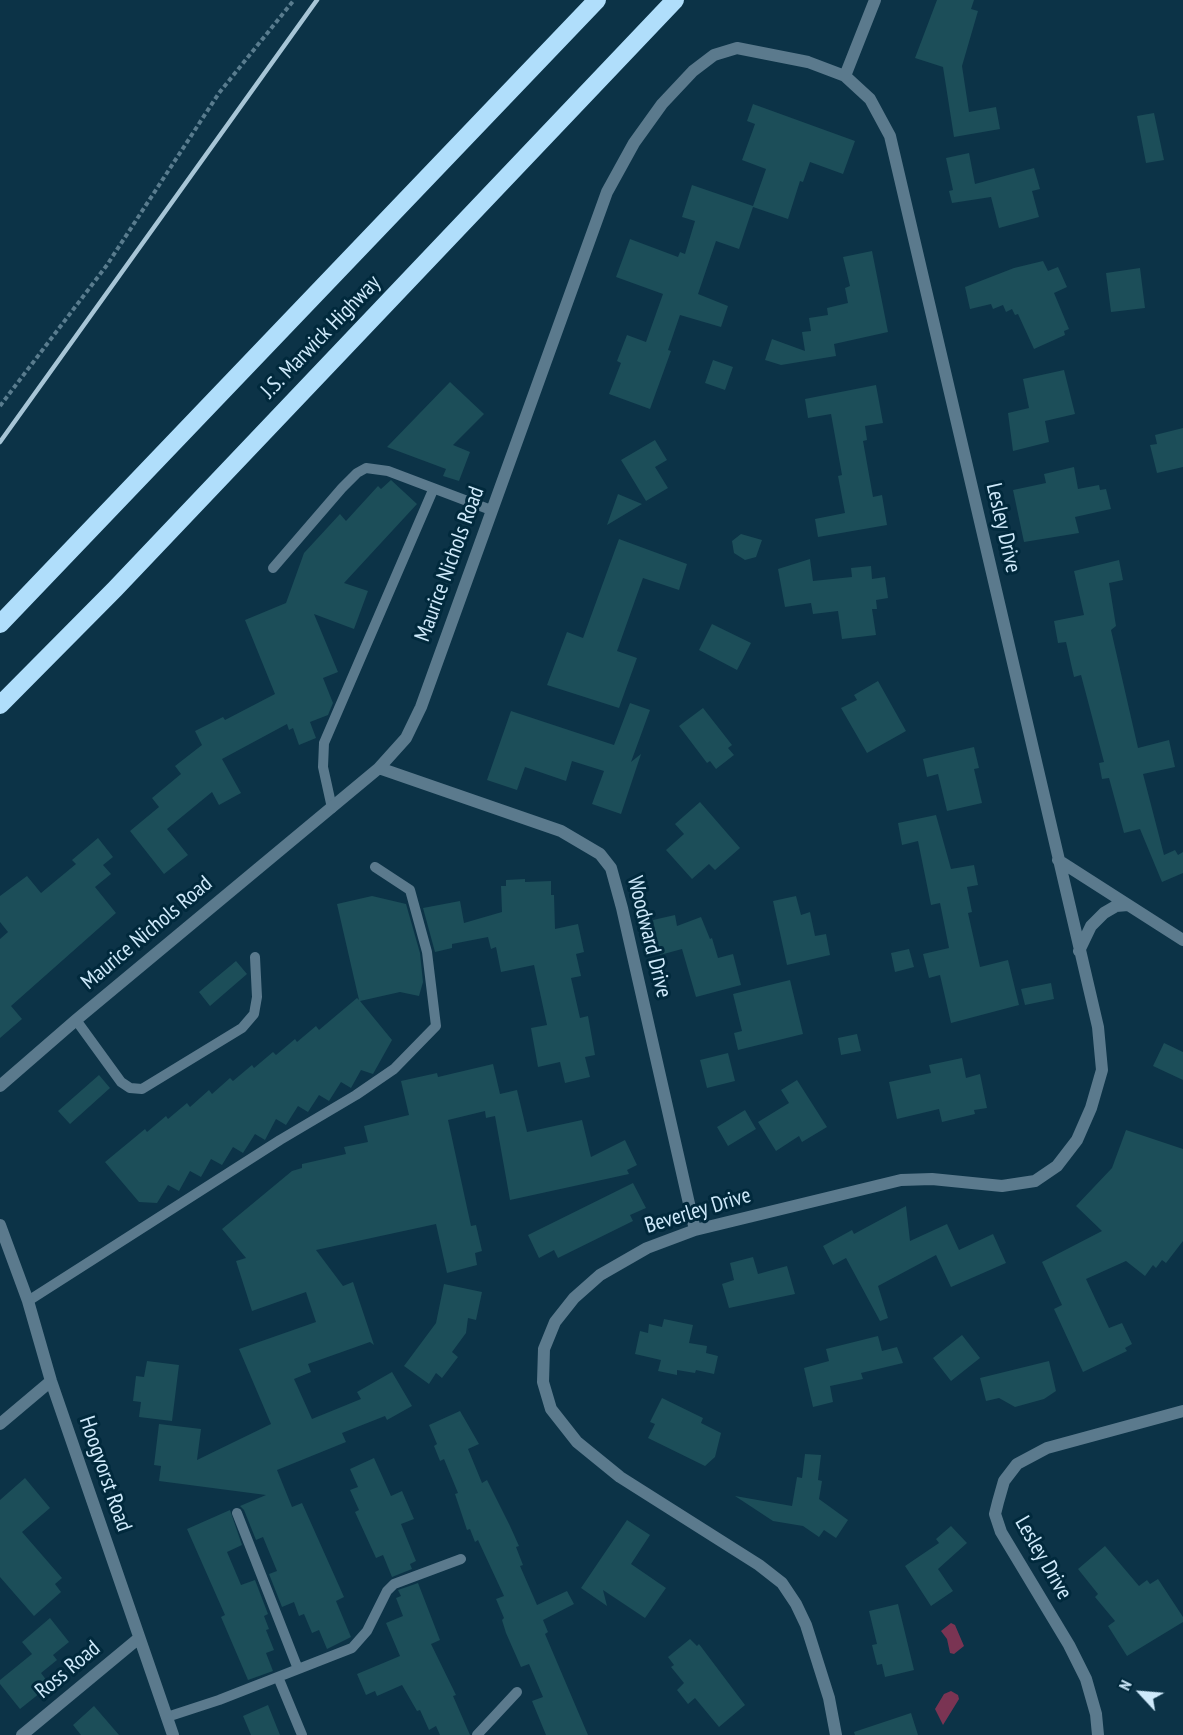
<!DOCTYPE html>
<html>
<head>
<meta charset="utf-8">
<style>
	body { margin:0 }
	#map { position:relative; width:1183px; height:1735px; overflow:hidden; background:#0c3347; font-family:"PT Sans Narrow",sans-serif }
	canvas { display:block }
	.north { position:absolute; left:1111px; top:1663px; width:60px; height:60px; -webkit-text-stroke:4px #01293c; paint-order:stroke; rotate:296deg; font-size:16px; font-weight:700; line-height:24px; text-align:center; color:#cfeafb }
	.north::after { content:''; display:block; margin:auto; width:21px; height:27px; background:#cfeafb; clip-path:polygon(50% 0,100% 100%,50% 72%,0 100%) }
</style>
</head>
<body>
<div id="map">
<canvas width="1183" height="1735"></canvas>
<div class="north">N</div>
</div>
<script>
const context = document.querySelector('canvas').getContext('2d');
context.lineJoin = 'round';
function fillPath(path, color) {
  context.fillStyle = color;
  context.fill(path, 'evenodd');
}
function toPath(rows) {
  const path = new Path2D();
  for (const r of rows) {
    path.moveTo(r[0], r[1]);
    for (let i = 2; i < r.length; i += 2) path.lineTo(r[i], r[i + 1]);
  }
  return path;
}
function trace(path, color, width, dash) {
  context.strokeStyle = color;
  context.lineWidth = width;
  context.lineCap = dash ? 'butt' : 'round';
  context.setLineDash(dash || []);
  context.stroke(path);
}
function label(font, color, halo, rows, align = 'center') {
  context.font = font + ' "PT Sans Narrow",sans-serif';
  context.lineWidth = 6;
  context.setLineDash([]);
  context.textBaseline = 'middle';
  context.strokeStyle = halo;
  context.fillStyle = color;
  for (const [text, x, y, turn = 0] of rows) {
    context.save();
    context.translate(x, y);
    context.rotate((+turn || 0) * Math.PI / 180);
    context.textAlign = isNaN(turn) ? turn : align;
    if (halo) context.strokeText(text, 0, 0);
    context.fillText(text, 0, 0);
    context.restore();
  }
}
fillPath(toPath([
	[951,1623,955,1625,964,1646,954,1654,950,1653,947,1639,941,1631],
	[951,1691,958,1695,959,1699,943,1725,935,1709,944,1694]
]), '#7a3453');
fillPath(toPath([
	[937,0,974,0,971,9,978,11,962,66,969,112,996,107,1000,129,954,137,943,67,915,58],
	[753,104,855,141,843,174,810,162,803,182,800,181,788,219,753,207,739,249,716,241,698,294,728,306,721,327,680,315,668,350,671,351,650,409,609,394,621,363,617,361,627,335,646,342,663,294,616,277,630,239,678,257,680,252,685,254,695,221,682,217,692,185,753,206,766,169,742,160,755,124,747,121],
	[1154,113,1164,160,1146,163,1137,116],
	[969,153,975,184,1034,168,1040,189,1032,191,1039,217,999,228,991,197,952,203,949,191,953,190,946,158],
	[872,251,888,332,834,344,836,356,781,365,765,360,772,339,805,351,802,332,811,331,809,318,828,315,827,308,848,303,845,288,850,286,843,257],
	[1043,261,1048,271,1058,267,1067,287,1054,293,1069,329,1064,331,1065,335,1034,349,1018,314,1015,315,1012,309,1006,312,1003,305,993,309,991,304,970,309,965,287,1014,268],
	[1140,268,1145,308,1111,312,1106,273],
	[713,360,733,367,725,390,705,383],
	[1064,370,1075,414,1045,421,1049,442,1013,451,1008,413,1029,408,1023,379],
	[450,382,484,414,453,445,470,452,459,481,443,476,446,469,387,447],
	[876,385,883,423,865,426,867,440,863,441,873,497,882,495,887,525,818,537,815,519,845,513,838,476,842,475,831,414,808,418,805,399],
	[1183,428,1183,467,1157,473,1150,445,1157,444,1155,435],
	[655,440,667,460,655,467,668,488,646,501,621,460],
	[1074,467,1078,489,1099,485,1100,490,1106,489,1111,509,1075,517,1079,533,1024,542,1013,490,1046,483,1044,474],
	[391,480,417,504,344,583,368,591,354,629,314,614,338,672,323,678,333,703,328,715,310,722,316,738,299,745,293,728,289,730,287,724,222,759,241,793,219,805,212,792,167,829,188,855,164,874,130,831,159,807,152,798,181,774,175,766,202,745,195,731,223,717,225,720,275,694,245,620,286,603,304,553,340,514,346,521,378,486,381,489],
	[618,494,642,504,607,525],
	[741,534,762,540,756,557,745,560,734,553,732,541],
	[619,539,687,564,679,590,643,578,617,651,637,658,619,708,547,685,567,632,583,638],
	[810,559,813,581,852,577,851,568,871,566,872,579,885,577,888,598,876,600,877,609,872,609,876,635,842,639,838,611,813,614,811,603,785,607,778,569],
	[1119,560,1123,580,1109,583,1116,626,1111,630,1138,748,1169,740,1175,767,1143,774,1164,855,1175,850,1178,855,1183,852,1183,873,1162,882,1140,829,1124,833,1109,778,1102,779,1099,763,1104,762,1081,675,1074,677,1066,642,1058,643,1054,621,1084,615,1074,571],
	[712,624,751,643,737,670,699,650],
	[878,681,906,731,867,753,841,708,857,700,854,695],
	[630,703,650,710,631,762,641,754,621,814,592,804,604,771,572,761,566,781,525,767,517,790,487,780,511,711,614,745],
	[703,708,732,745,728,748,734,755,716,769,710,761,707,763,679,726],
	[974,747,979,768,974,769,982,803,947,811,938,774,927,777,923,759],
	[700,802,740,848,715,870,709,864,692,879,666,850,684,834,675,824],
	[936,815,951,869,974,865,978,885,967,887,972,912,968,913,980,967,1008,960,1019,1005,951,1023,940,975,929,978,923,954,949,948,940,903,931,905,918,841,902,845,898,823],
	[98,838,113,857,103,865,111,874,95,887,116,913,11,1006,22,1019,0,1038,0,939,8,932,0,922,0,896,27,876,41,893,76,864,72,860],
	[525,879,525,882,551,881,551,895,554,895,555,929,578,924,584,952,576,954,581,976,571,978,580,1018,588,1016,595,1055,585,1057,590,1077,565,1083,560,1062,538,1067,531,1028,547,1025,534,965,501,972,496,947,491,949,488,937,452,944,452,948,435,952,423,908,460,901,464,923,502,912,501,886,506,886,506,880],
	[372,896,406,904,420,953,423,982,419,996,400,992,360,1001,392,1040,373,1074,361,1070,351,1088,341,1082,329,1101,319,1095,308,1112,298,1106,286,1125,276,1119,265,1140,255,1134,243,1153,233,1147,222,1165,211,1159,201,1177,190,1171,179,1191,168,1185,157,1203,139,1202,105,1162,145,1129,147,1132,166,1116,168,1119,187,1103,190,1107,209,1090,212,1094,230,1078,233,1081,252,1065,254,1068,273,1052,276,1055,295,1039,297,1042,316,1026,319,1030,357,998,359,1000,337,904],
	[796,896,801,915,810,912,815,936,826,934,830,955,787,965,773,901],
	[675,915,677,926,701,917,710,939,712,938,718,958,733,954,741,985,696,997,682,949,660,955,653,920],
	[909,949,914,967,895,972,891,953],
	[236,961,247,974,210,1006,199,992],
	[790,980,803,1034,738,1050,734,1033,742,1031,733,994],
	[1051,983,1054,999,1025,1005,1021,989],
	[857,1034,861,1051,841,1055,838,1038],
	[1164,1043,1183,1052,1183,1080,1153,1066],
	[728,1053,735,1081,707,1088,700,1060],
	[962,1058,966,1078,980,1074,987,1108,974,1110,975,1114,942,1122,939,1109,897,1119,889,1082,931,1073,929,1065],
	[493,1064,500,1094,517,1090,527,1132,582,1120,591,1157,625,1140,637,1165,627,1170,629,1174,510,1200,495,1116,486,1118,485,1111,448,1120,471,1226,476,1225,482,1251,475,1253,477,1265,447,1273,436,1224,316,1250,343,1286,353,1282,374,1345,370,1342,308,1364,311,1372,294,1379,312,1419,361,1399,357,1392,392,1372,412,1406,387,1420,385,1416,342,1433,346,1442,277,1470,292,1507,302,1503,344,1597,336,1601,351,1637,327,1649,319,1630,312,1633,304,1614,299,1616,294,1602,282,1607,269,1574,277,1571,263,1537,256,1540,244,1510,240,1506,266,1495,159,1481,161,1466,154,1465,159,1424,201,1429,197,1460,271,1424,239,1349,316,1322,306,1292,252,1311,236,1261,246,1258,222,1229,292,1171,302,1168,302,1164,346,1154,344,1147,368,1142,364,1126,409,1115,401,1081,437,1073,438,1077],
	[99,1075,110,1088,70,1124,58,1111],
	[797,1080,827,1127,802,1142,799,1136,776,1151,758,1122,789,1103,781,1090],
	[745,1110,756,1129,728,1146,717,1127],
	[1126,1130,1183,1149,1183,1241,1166,1263,1162,1260,1156,1268,1153,1265,1145,1276,1126,1261,1086,1279,1109,1328,1122,1323,1132,1344,1125,1348,1127,1351,1083,1372,1054,1309,1062,1305,1042,1262,1102,1231,1076,1206,1112,1168],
	[633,1183,646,1208,630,1215,633,1221,558,1258,554,1250,539,1258,528,1235],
	[906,1206,910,1241,947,1224,959,1250,993,1234,1006,1263,951,1287,936,1255,878,1286,888,1318,880,1321,846,1258,833,1265,823,1246,852,1230,854,1234],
	[753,1257,758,1274,787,1266,795,1294,729,1308,722,1284,734,1280,730,1263],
	[444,1284,482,1292,476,1320,468,1318,466,1333,452,1352,458,1357,442,1378,436,1373,429,1384,404,1366,436,1323],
	[664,1319,693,1325,689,1343,707,1346,706,1353,718,1356,714,1374,696,1370,695,1373,677,1370,677,1375,658,1371,661,1360,635,1354,640,1331,648,1333,649,1324,662,1327],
	[962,1335,980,1358,951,1381,933,1358],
	[878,1336,882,1351,897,1347,903,1363,861,1373,863,1379,830,1386,833,1402,813,1407,804,1368,829,1361,826,1349],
	[147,1361,179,1365,172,1421,139,1417,141,1402,133,1401,136,1376,144,1377],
	[1049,1361,1056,1391,1044,1399,1015,1407,999,1398,986,1401,980,1378],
	[662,1398,703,1418,701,1423,721,1433,715,1457,705,1466,648,1438,655,1424,650,1422],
	[460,1411,479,1444,468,1449,482,1483,487,1480,510,1526,519,1546,516,1547,523,1565,520,1566,537,1605,567,1591,574,1604,543,1620,548,1632,545,1634,588,1735,546,1735,532,1701,543,1697,529,1664,521,1667,506,1633,502,1620,504,1618,496,1599,504,1596,478,1540,475,1542,470,1529,467,1530,455,1494,458,1493,444,1459,440,1461,434,1446,437,1444,429,1425],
	[805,1454,821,1455,818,1480,822,1481,819,1499,848,1520,836,1538,824,1530,819,1537,803,1526,773,1521,735,1496,792,1506,797,1477,802,1478],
	[374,1458,391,1496,402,1491,414,1519,401,1524,416,1561,410,1564,412,1569,392,1577,383,1555,376,1558,355,1512,359,1510,350,1490,358,1487,350,1469],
	[25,1478,50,1508,22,1532,62,1578,55,1584,61,1592,34,1616,0,1577,0,1500],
	[230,1510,242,1545,227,1552,241,1585,255,1580,268,1614,264,1616,269,1629,266,1630,274,1650,266,1653,273,1671,248,1680,221,1617,225,1615,187,1529],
	[627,1520,650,1535,631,1564,666,1588,645,1618,603,1590,607,1606,581,1588],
	[951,1526,967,1543,938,1569,953,1591,931,1606,905,1566,939,1543,936,1539],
	[1105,1546,1139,1586,1147,1580,1150,1584,1158,1579,1183,1617,1183,1622,1127,1656,1108,1626,1115,1621,1095,1597,1098,1594,1078,1569],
	[418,1583,440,1640,431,1644,456,1695,453,1696,470,1735,440,1735,436,1726,429,1730,420,1710,417,1711,402,1685,377,1696,375,1691,366,1695,357,1674,400,1656,386,1623,403,1616,396,1598,401,1596,398,1590],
	[898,1604,914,1670,885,1677,882,1664,877,1665,872,1645,877,1644,869,1611],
	[50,1618,69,1642,53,1655,57,1660,41,1673,50,1685,20,1709,0,1684,0,1680,32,1654,22,1642],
	[690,1639,697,1646,699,1644,745,1705,719,1727,695,1698,688,1704,677,1690,684,1683,671,1667,674,1665,668,1657],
	[268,1705,280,1735,251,1735,243,1716],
	[94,1706,119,1735,81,1735,73,1725],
	[911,1713,918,1735,855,1735,854,1732]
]), '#1c4e59');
trace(toPath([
	[0,406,107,265,219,93,294,0]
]), '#597c8e', 4, [4.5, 3]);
trace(toPath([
	[273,568,342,488,357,473,366,468,388,471,491,510],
	[332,808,323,767,324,743,433,490],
	[76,1020,121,1082,130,1088,142,1089,242,1028,254,1014,257,997,255,957],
	[28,1301,280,1140,356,1095,394,1069,436,1026,427,952,410,890,375,867],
	[237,1513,298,1669],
	[278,1677,302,1735],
	[167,1717,219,1700,352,1648,367,1631,387,1591,394,1584,461,1559],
	[477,1735,517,1692]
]), '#5b7a8d', 10);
trace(toPath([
	[845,76,875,0],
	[379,768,561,831,600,854,611,868,622,908,695,1230],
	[1058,860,1183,940],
	[1079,951,1091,926,1104,913,1116,906,1128,905],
	[0,1086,76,1020,379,768,406,738,421,707,607,192,634,143,662,104,693,71,714,55,737,48,808,62,845,76,870,99,890,136,1098,1027,1102,1070,1091,1108,1077,1140,1057,1166,1035,1181,1002,1186,932,1179,901,1180,695,1230,647,1248,600,1275,574,1298,555,1322,544,1349,543,1382,551,1409,577,1442,620,1477,759,1565,782,1583,796,1604,806,1625,829,1698,836,1735],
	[0,1225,28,1301,51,1381,173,1735],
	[0,1424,51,1381],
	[22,1735,139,1638],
	[1098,1735,1096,1714,1086,1679,1069,1645,1001,1532,995,1514,998,1502,1004,1481,1017,1464,1047,1448,1183,1411]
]), '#5b7a8d', 12);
trace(toPath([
	[0,624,597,0],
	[0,705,115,589,675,0]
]), '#b0defb', 18);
trace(toPath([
	[0,442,317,0]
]), '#a7c5d6', 4.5);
label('22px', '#cfeafb', '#01293c', [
	["J.S. Marwick Highway",321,337,-46],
	["Lesley Drive",1003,528,77],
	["Maurice Nichols Road",450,564,-70],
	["Maurice Nichols Road",147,933,-40],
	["Woodward Drive",649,937,76],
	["Beverley Drive",698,1211,-17],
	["Hoogvorst Road",105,1474,71],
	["Lesley Drive",1043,1558,60],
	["Ross Road",68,1670,-40]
]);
</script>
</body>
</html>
